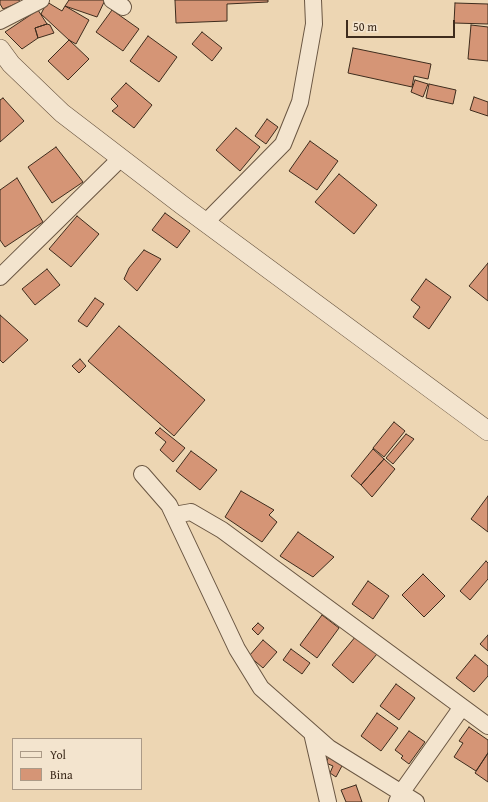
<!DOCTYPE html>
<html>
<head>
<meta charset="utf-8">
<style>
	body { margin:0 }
	#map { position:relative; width:488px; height:802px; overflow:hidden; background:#edd6b3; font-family:"Gentium Book Plus",serif }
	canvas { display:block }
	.legend { position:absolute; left:12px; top:738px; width:130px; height:52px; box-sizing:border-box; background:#f3e4ce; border:1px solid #ab9a87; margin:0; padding:5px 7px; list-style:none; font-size:12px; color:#3e2c1d }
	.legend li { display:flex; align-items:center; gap:8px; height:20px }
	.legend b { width:20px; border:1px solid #ab9a87 }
	.scale { position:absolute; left:346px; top:20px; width:109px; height:18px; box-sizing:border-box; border:2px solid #3e2c1d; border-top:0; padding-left:5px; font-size:12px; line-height:14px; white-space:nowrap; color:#3e2c1d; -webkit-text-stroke:3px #f3e4ce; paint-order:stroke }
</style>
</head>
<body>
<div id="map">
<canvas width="488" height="802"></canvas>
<ul class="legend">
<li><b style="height:5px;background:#f3e4ce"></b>Yol</li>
<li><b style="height:11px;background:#d59576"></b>Bina</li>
</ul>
<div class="scale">50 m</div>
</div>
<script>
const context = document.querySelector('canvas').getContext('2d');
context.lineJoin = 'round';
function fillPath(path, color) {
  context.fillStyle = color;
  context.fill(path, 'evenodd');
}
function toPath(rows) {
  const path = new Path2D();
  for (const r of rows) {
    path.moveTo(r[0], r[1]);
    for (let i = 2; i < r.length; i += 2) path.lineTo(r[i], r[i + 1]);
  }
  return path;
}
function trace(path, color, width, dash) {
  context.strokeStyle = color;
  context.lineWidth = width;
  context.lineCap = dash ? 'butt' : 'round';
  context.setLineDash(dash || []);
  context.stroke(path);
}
const building = toPath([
	[0,0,19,0,20,2,3,9,0,4,0,0],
	[69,0,105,0,97,17,65,6,69,0],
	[175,0,268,0,268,2,227,4,227,21,176,23,175,0],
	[47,2,62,11,65,6,89,20,76,44,69,40,41,14,47,2],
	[455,3,488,4,488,24,454,23,455,3],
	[38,10,47,24,35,28,38,38,22,49,5,32,38,10],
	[112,10,139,29,123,51,96,32,112,10],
	[47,24,50,25,54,33,38,38,35,28,47,24],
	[471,25,488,27,488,61,468,59,471,25],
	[202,32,222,48,212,61,192,44,202,32],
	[148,36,177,57,159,82,130,61,148,36],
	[69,40,89,59,68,80,48,61,69,40],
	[353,48,431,64,428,79,414,76,412,87,348,73,353,48],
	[415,80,428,84,423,97,411,92,415,80],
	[126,83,152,105,134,128,112,111,118,106,111,99,126,83],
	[429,84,456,90,453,104,426,98,429,84],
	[474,97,488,102,488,116,470,110,474,97],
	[3,98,24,121,0,142,0,100,3,98],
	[267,119,278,127,266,144,255,136,267,119],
	[236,128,260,147,240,171,216,150,236,128],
	[310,141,338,161,317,190,289,171,310,141],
	[56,147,83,182,52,203,28,167,56,147],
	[339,174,377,205,354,234,315,202,339,174],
	[17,178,43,222,5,247,0,240,0,190,17,178],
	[165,213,190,231,177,248,152,230,165,213],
	[77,216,99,234,71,267,49,249,77,216],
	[144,250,161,259,137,291,124,279,129,268,144,250],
	[488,263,488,301,469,286,488,263],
	[47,269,60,285,35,305,22,289,47,269],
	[426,279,451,297,429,329,413,317,420,307,411,300,426,279],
	[95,298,104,304,87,327,78,321,95,298],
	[0,315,28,340,3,363,0,360,0,315],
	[119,326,205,400,174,436,88,361,119,326],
	[80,359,86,366,79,373,72,366,80,359],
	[394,422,405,431,384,457,373,448,394,422],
	[160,428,185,448,173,462,160,450,166,442,155,433,160,428],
	[406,434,414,439,393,464,386,458,406,434],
	[373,449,384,459,361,485,351,476,373,449],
	[191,451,217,470,200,490,176,471,191,451],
	[384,459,395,469,372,497,361,485,384,459],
	[241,491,274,510,269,515,277,522,262,542,225,517,241,491],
	[488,496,488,532,471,519,488,496],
	[298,532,334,557,313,577,280,556,298,532],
	[486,561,488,563,488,579,470,600,460,591,486,561],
	[423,574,445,596,424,617,402,595,423,574],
	[368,581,389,596,373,619,352,604,368,581],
	[322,615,339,628,317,658,300,645,322,615],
	[258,623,264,628,258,635,252,629,258,623],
	[488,635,488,651,480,644,488,635],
	[356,636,377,654,353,683,332,665,356,636],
	[263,640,277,652,263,668,249,656,263,640],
	[291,649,310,663,302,674,283,660,291,649],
	[475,655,488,666,488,676,474,692,456,678,475,655],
	[396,684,415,698,399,720,380,706,396,684],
	[377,713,398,728,381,751,361,736,377,713],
	[469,727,488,740,488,753,476,771,454,757,463,743,459,741,469,727],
	[409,731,425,742,409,764,401,758,403,756,395,750,409,731],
	[488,753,488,782,475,773,488,753],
	[329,756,343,764,336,777,330,773,333,766,326,763,329,756],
	[356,785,362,802,346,802,341,790,356,785]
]);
fillPath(building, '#d59576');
trace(building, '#3e2c1d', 1);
const minor = toPath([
	[112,0,123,7],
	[0,21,41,0],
	[206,222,283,144,300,102,314,24,313,0],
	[0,277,121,158],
	[142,474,169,505,237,649,261,688,329,748,416,802],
	[174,515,191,512,222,530,488,726],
	[312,733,328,802],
	[397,802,401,793,462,707]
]);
const tertiary = toPath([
	[0,49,11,64,62,113,182,205,488,431]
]);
trace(minor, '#6a5642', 18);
trace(tertiary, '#6a5642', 20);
trace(minor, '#f3e4ce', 16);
trace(tertiary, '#f3e4ce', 19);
</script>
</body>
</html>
